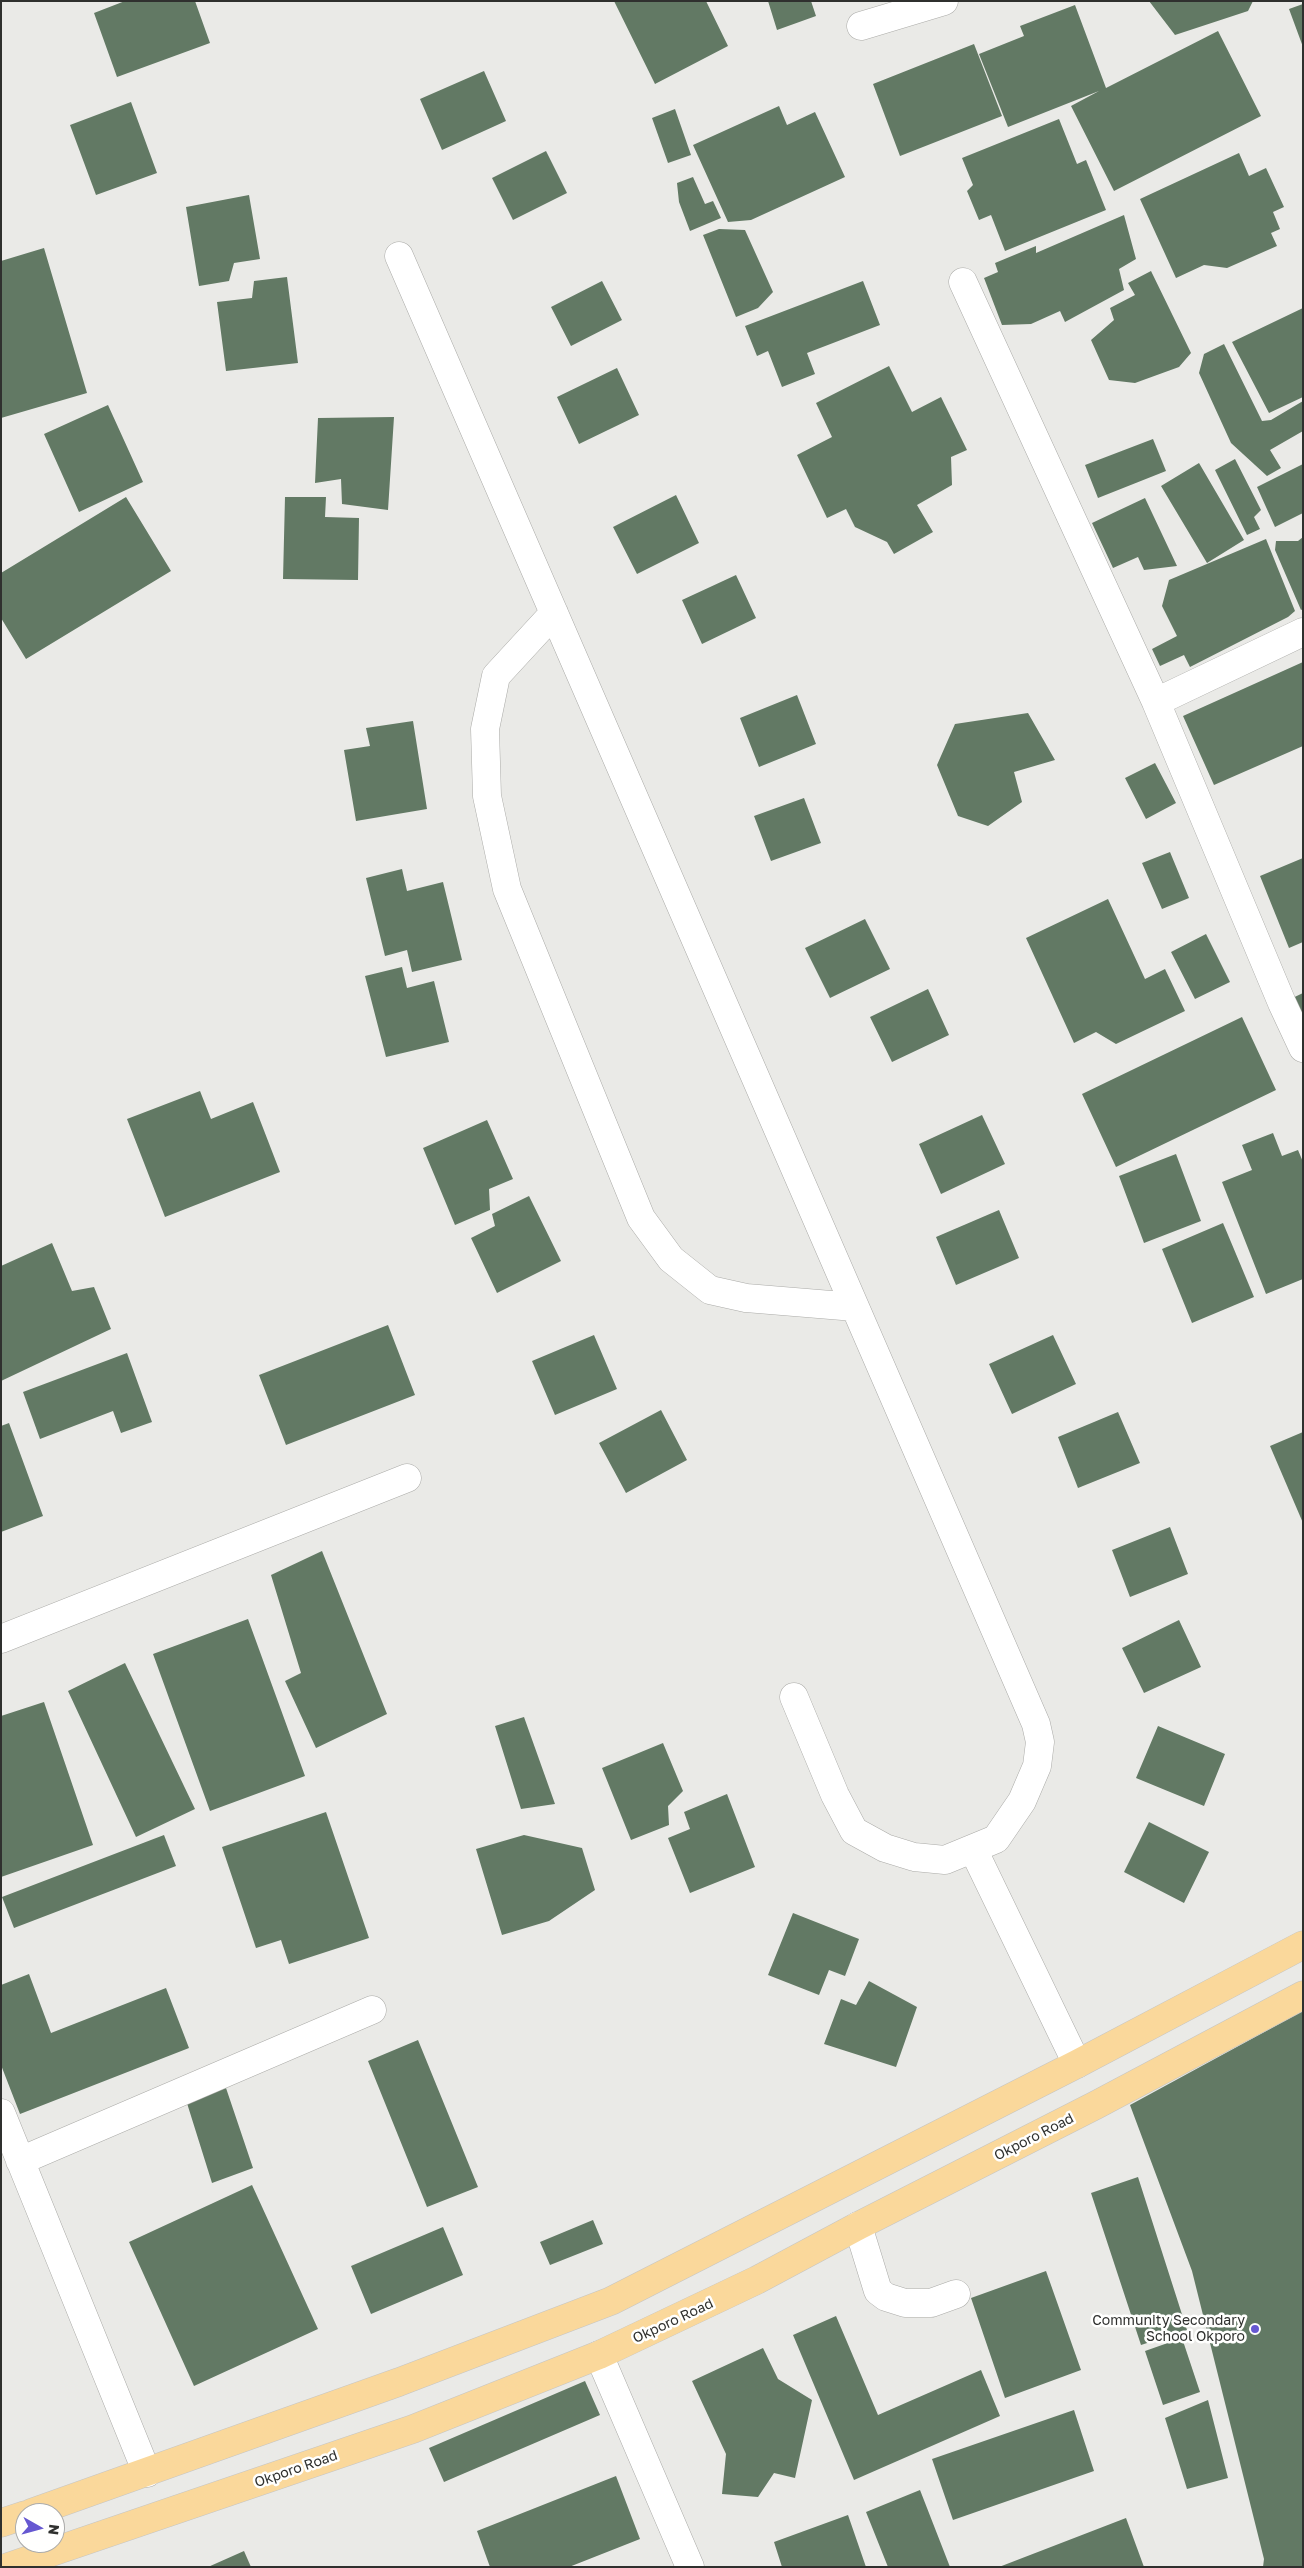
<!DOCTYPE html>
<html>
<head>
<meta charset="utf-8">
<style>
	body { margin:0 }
	#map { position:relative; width:1304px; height:2568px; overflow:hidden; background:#eaeae7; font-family:"Golos Text",sans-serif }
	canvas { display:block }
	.frame { position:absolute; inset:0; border:2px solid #2f302e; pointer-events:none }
	.north { position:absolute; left:15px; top:2503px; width:50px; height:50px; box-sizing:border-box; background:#fffffe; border:1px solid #acacab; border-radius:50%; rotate:97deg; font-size:14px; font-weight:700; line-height:20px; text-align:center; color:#2f302e }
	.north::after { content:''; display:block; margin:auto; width:18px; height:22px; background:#6658d1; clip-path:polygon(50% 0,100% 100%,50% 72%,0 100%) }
</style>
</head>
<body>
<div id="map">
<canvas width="1304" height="2568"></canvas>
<div class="frame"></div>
<div class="north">N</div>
</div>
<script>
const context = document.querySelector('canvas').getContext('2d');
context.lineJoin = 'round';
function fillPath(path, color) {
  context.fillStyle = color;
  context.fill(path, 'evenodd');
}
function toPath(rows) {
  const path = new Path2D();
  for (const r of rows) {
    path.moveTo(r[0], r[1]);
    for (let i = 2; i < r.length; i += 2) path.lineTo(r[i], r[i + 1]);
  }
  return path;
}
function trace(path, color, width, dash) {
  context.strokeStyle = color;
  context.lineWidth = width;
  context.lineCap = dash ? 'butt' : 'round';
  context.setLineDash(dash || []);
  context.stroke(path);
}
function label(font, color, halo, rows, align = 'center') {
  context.font = font + ' "Golos Text",sans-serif';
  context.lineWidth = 5;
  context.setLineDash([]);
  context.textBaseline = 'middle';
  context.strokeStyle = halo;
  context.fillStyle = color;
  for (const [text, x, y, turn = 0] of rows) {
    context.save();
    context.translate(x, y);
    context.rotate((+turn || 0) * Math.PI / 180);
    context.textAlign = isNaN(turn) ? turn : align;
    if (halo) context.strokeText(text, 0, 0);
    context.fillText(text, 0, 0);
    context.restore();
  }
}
fillPath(toPath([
	[125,1,195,1,210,43,117,77,94,13],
	[614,1,706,1,728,46,655,84],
	[768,1,811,1,816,16,777,30],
	[1149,1,1253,1,1248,11,1175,35],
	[1303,4,1303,47,1289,9],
	[1075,5,1106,88,1218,31,1261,116,1114,191,1071,106,1099,91,1008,127,979,54,1024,36,1020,26],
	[974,44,1002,116,900,156,873,84],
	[484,71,506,121,442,150,420,99],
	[131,102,157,173,96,195,70,125],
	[779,106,787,125,815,112,845,177,751,220,728,222,693,145],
	[675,109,691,155,668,163,652,118],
	[1059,119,1077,164,1086,160,1106,210,1005,251,991,215,979,220,967,191,973,185,962,158],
	[546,151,567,193,513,220,492,178],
	[1239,153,1249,176,1266,168,1284,207,1273,212,1280,229,1271,233,1277,246,1227,268,1204,265,1176,278,1140,199],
	[693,177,705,204,713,201,721,218,690,231,679,202,677,183],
	[249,195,260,259,234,263,229,281,199,286,186,207],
	[1124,215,1136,259,1119,269,1124,290,1065,322,1060,311,1031,324,1002,325,984,278,998,272,995,263,1036,246,1036,253],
	[719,229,745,230,773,292,758,308,736,317,703,235],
	[44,248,87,393,1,418,1,261],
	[1151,271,1191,353,1179,367,1135,383,1109,380,1091,340,1114,320,1110,308,1135,295,1128,283],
	[287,277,298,363,226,371,217,302,252,298,254,281],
	[602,281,622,320,571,346,551,307],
	[863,281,880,325,807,353,815,374,782,387,768,351,757,356,745,326],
	[1303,308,1303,397,1269,413,1232,342],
	[1224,344,1262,421,1271,420,1303,401,1303,431,1270,450,1281,468,1267,476,1231,443,1199,373,1204,354],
	[889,366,912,412,941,397,967,450,951,457,952,485,917,505,933,532,894,554,887,542,855,527,846,509,827,518,797,455,832,437,816,403],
	[617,368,639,415,579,444,557,397],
	[108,405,143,482,79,512,44,434],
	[394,417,388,510,342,504,341,479,315,483,318,418],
	[1153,439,1166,471,1098,498,1085,465],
	[1235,459,1261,510,1254,517,1260,529,1247,535,1215,470],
	[1199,463,1244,540,1207,563,1161,486],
	[1303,464,1303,513,1275,527,1257,487],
	[676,495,699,543,637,574,613,527],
	[126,497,171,571,26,659,1,618,1,573],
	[285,497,326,497,325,517,359,518,358,580,283,579],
	[1145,498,1177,566,1144,570,1138,557,1113,568,1092,523],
	[1303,537,1303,609,1301,610,1275,550,1276,541,1298,541],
	[1266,539,1295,611,1288,617,1190,667,1184,655,1160,666,1152,649,1177,636,1162,606,1169,580],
	[736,575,756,618,702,644,682,600],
	[1303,662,1303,746,1214,785,1183,716],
	[797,695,816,744,759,767,740,718],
	[1028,713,1055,760,1014,772,1022,802,988,826,958,816,937,765,955,724],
	[413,721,427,809,356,821,344,750,370,746,366,728],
	[1155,763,1176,803,1146,819,1125,778],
	[804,798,821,843,771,861,754,816],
	[1170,852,1189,898,1162,909,1142,863],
	[1303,858,1303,942,1289,948,1260,876],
	[402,869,407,891,443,882,462,960,412,972,407,950,385,956,366,878],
	[1108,899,1145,979,1165,969,1185,1011,1116,1044,1096,1032,1074,1043,1026,938],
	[865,919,890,969,830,998,805,948],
	[1206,934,1230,982,1195,999,1171,952],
	[402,967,407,988,434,981,449,1042,386,1057,365,976],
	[928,989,949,1035,892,1062,870,1017],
	[1303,993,1303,1048,1282,1003],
	[1242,1017,1276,1090,1116,1167,1082,1094],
	[200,1091,211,1119,253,1102,280,1172,165,1217,127,1119],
	[982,1115,1005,1164,941,1194,919,1144],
	[487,1120,513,1179,489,1189,490,1210,455,1225,423,1148],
	[1273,1133,1282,1156,1298,1150,1303,1162,1303,1279,1266,1294,1222,1182,1252,1170,1242,1145],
	[1176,1154,1201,1221,1144,1243,1119,1176],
	[529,1196,561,1261,497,1293,471,1238,495,1226,492,1214],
	[999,1210,1019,1258,956,1285,936,1237],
	[1223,1223,1254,1297,1192,1323,1162,1249],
	[52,1243,72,1291,94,1287,111,1329,1,1381,1,1266],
	[388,1325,415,1395,286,1445,259,1375],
	[594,1335,617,1389,555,1415,532,1361],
	[1053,1335,1076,1384,1012,1414,989,1364],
	[127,1353,152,1422,121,1433,113,1411,40,1439,23,1392],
	[661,1410,687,1460,626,1493,599,1443],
	[1118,1412,1140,1463,1078,1488,1058,1437],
	[9,1423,43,1516,1,1532,1,1426],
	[1303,1432,1303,1523,1270,1446],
	[1170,1527,1188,1574,1130,1597,1112,1550],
	[322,1551,387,1714,316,1748,285,1681,301,1673,271,1575],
	[248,1619,305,1776,210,1811,153,1654],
	[1179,1620,1201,1667,1144,1693,1122,1648],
	[125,1663,195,1809,136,1837,68,1691],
	[44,1702,93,1845,1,1877,1,1716],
	[524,1717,555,1804,521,1809,495,1726],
	[1158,1726,1225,1754,1204,1806,1136,1778],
	[663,1743,683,1791,668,1806,669,1825,631,1840,602,1768],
	[727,1794,755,1867,690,1893,668,1838,690,1829,684,1812],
	[326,1812,369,1938,289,1964,281,1940,256,1948,222,1847],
	[1149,1822,1209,1852,1184,1903,1124,1872],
	[164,1835,176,1866,14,1928,2,1897],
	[524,1835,582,1848,595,1890,549,1921,502,1935,476,1849],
	[793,1913,859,1939,845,1976,829,1970,819,1995,768,1975],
	[29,1974,51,2033,166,1988,189,2048,20,2114,1,2065,1,1985],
	[869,1981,917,2007,896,2067,824,2044,841,1999,856,2005],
	[1303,2011,1303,2567,1263,2567,1264,2559,1192,2271,1130,2105],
	[418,2040,478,2187,427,2207,368,2061],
	[226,2088,253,2168,212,2183,186,2100],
	[1138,2177,1187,2330,1141,2345,1091,2193],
	[252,2185,318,2329,194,2386,129,2242],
	[593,2220,603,2244,550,2265,540,2242],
	[443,2227,463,2275,371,2314,351,2266],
	[1046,2271,1081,2370,1005,2398,971,2298],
	[836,2316,878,2415,981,2370,1000,2416,854,2480,793,2335],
	[1182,2338,1200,2392,1163,2405,1145,2351],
	[763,2348,778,2379,812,2400,795,2478,774,2473,758,2497,722,2494,726,2454,692,2381],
	[585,2381,600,2415,444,2482,429,2448],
	[1208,2400,1228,2478,1187,2489,1165,2418],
	[1074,2410,1094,2471,953,2520,932,2459],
	[616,2476,640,2539,569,2567,490,2567,477,2531],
	[920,2490,950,2567,888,2567,866,2512],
	[848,2515,866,2567,782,2567,774,2542],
	[1126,2518,1144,2567,999,2567],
	[244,2551,251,2567,208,2567]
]), '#627964');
const minor = toPath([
	[861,26,944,1],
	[399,256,1036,1724,1040,1742,1037,1766,1022,1801,996,1839,945,1860,914,1857,885,1848,854,1831,835,1795,794,1697],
	[963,282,1156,702,1282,1003,1303,1048],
	[554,613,496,676,485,729,487,796,507,889,641,1218,671,1259,710,1290,746,1298,855,1307],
	[1156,702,1303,632],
	[1,1639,407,1478],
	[973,1849,1077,2064],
	[1,2113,147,2473],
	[20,2161,372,2010],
	[858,2226,878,2291,886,2297,905,2303,931,2303,956,2294],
	[599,2355,690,2567]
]);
const major = toPath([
	[31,2513,399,2382,611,2301,1077,2064,1303,1945],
	[1,2523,25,2515],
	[8,2567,413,2429,599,2355,757,2280,858,2226,1096,2105,1303,1995]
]);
trace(minor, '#ababa8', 29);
trace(major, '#c5c5c4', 29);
trace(minor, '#fff', 28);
trace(major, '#fad89b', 28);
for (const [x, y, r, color] of [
	[1255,2329,5,"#6658d1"]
]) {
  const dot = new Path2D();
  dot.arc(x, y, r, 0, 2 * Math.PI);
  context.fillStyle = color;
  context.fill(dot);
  trace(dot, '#fffffe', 2);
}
label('14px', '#2f302e', '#fffffe', [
	["Okporo Road",1034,2137,-27],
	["Okporo Road",673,2321,-25],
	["Okporo Road",296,2469,-19]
]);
label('14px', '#2f302e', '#fffffe', [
	["Community Secondary",1245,2321],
	["School Okporo",1245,2337]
], 'right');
</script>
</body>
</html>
